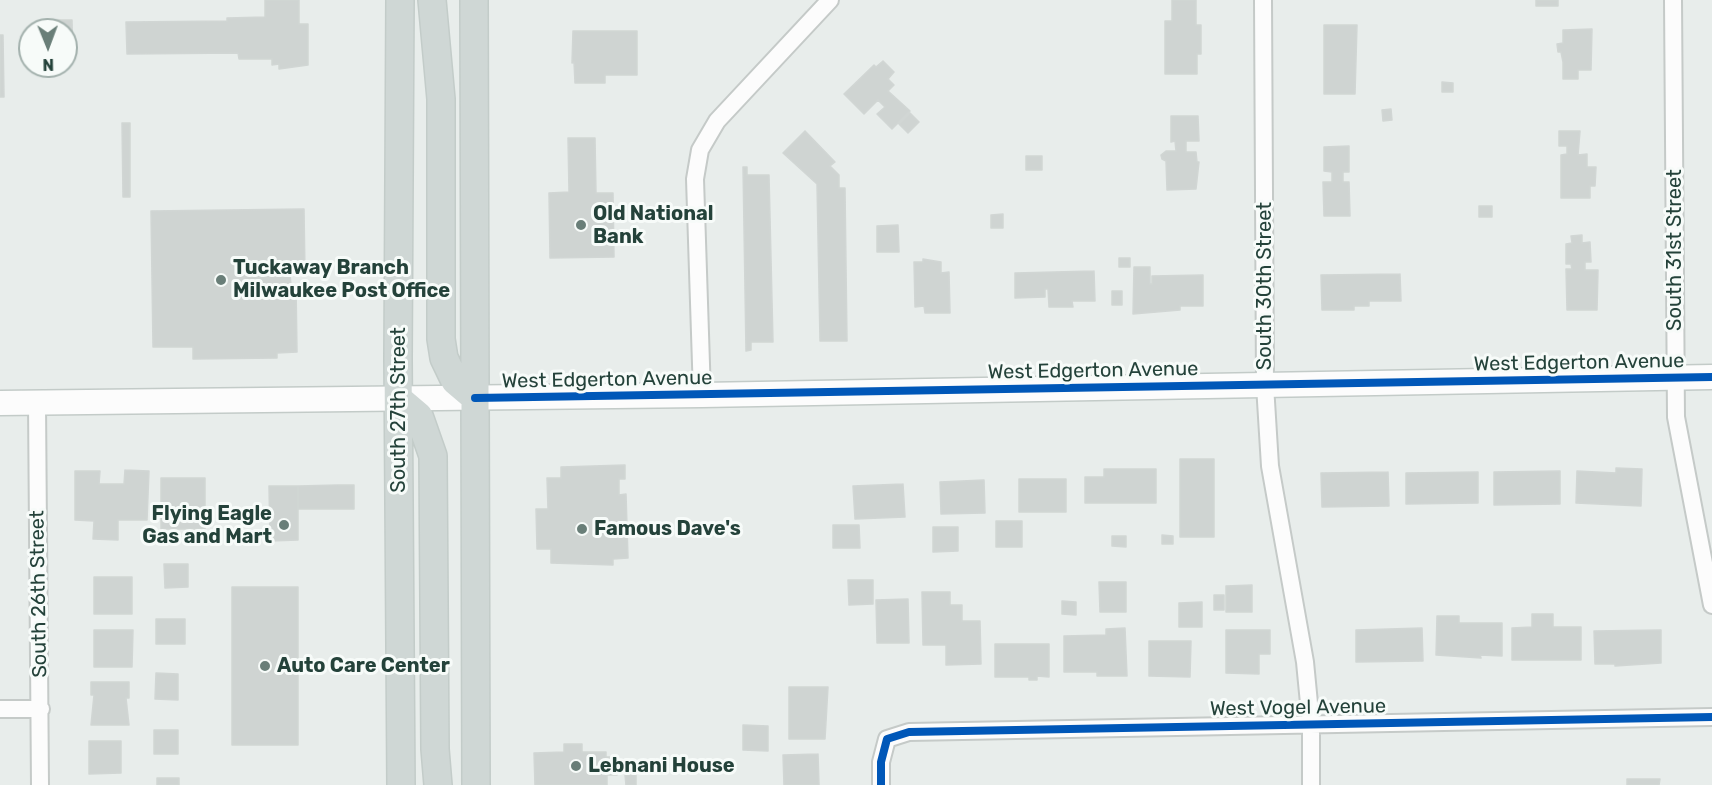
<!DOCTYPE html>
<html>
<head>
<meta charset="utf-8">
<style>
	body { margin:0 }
	#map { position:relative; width:1712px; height:785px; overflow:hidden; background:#e8edeb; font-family:Rubik,sans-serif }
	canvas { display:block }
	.north { position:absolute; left:18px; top:18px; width:60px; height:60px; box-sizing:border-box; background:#f7fbf9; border:2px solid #a3b1ad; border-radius:50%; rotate:179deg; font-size:16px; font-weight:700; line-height:24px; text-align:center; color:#24423a }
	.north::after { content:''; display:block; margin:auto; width:21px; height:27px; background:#697e78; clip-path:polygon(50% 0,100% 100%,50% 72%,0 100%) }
</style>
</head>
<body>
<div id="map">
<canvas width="1712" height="785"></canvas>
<div class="north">N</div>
</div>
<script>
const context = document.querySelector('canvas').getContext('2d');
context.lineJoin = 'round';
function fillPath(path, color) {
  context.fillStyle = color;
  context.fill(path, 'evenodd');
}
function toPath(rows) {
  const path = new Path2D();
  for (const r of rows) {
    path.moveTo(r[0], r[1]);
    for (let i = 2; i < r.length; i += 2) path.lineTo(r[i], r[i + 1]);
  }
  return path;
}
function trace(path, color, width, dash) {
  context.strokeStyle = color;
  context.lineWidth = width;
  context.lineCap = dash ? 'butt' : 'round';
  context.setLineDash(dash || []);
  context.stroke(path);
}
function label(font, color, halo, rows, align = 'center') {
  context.font = font + ' Rubik,sans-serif';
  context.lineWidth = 6;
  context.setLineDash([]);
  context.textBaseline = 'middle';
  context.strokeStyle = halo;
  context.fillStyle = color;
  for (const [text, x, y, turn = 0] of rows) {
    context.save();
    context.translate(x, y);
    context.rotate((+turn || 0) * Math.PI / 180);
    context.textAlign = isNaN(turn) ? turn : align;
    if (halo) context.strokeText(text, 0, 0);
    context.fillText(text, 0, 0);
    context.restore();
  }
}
const building = toPath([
	[265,0,299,0,299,24,308,24,308,65,279,69,279,64,272,65,272,59,239,59,238,53,127,54,126,22,227,21,227,18,265,17,265,0],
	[1172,0,1196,0,1196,25,1201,25,1201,54,1197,54,1197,74,1165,74,1165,21,1172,21,1172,0],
	[1536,0,1558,0,1558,6,1536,6,1536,0],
	[46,20,72,20,73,62,66,62,66,30,46,30,46,20],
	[1324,25,1357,25,1355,94,1324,94,1324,25],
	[1592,29,1591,70,1578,70,1578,79,1563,79,1563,62,1561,52,1558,52,1557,44,1563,43,1563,30,1592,29],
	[573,31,637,31,637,75,605,75,605,83,575,83,574,62,572,63,573,31],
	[0,35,3,35,4,97,0,97,0,35],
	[883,61,894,72,888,79,894,85,888,91,910,111,892,129,877,114,885,107,878,100,864,114,844,94,874,65,876,67,883,61],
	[1442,82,1453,83,1453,92,1442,92,1442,82],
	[1391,109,1392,120,1383,121,1382,110,1391,109],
	[910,113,919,122,908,133,899,124,910,113],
	[1171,116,1198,116,1199,141,1186,141,1186,152,1196,152,1197,162,1199,162,1196,189,1167,190,1166,161,1162,159,1161,155,1166,151,1176,151,1175,141,1171,142,1171,116],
	[122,123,130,123,130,197,123,197,122,123],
	[805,131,835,162,830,166,839,175,839,188,845,188,847,341,820,341,817,184,783,153,805,131],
	[1559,131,1580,131,1578,155,1587,154,1587,167,1596,167,1595,186,1590,186,1590,198,1561,198,1561,155,1567,154,1567,146,1559,146,1559,131],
	[568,138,595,138,596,193,613,193,614,257,550,258,549,193,569,192,568,138],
	[1349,146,1349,172,1343,172,1343,182,1349,182,1350,216,1324,216,1323,182,1332,182,1332,172,1324,171,1324,147,1349,146],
	[1026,156,1042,156,1042,170,1026,170,1026,156],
	[743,167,747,167,747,175,769,175,773,342,751,342,751,350,746,351,743,167],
	[1479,206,1492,206,1492,217,1479,217,1479,206],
	[304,209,305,274,290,274,291,285,296,285,297,352,277,353,277,358,193,359,193,347,153,347,151,211,304,209],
	[1003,214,1003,228,991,228,991,215,1003,214],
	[898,225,899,252,877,252,877,226,898,225],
	[1582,235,1582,243,1590,242,1591,262,1585,262,1585,270,1598,270,1597,310,1567,310,1566,269,1572,269,1571,264,1566,264,1566,244,1572,243,1571,236,1582,235],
	[1119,258,1130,258,1130,267,1119,267,1119,258],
	[923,259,941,262,941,273,949,272,950,313,925,313,924,306,915,307,914,262,923,262,923,259],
	[1134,267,1150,267,1150,284,1152,284,1152,276,1203,275,1203,306,1180,306,1180,310,1133,314,1134,267],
	[1094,271,1095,301,1072,301,1073,307,1049,307,1048,289,1045,289,1045,297,1015,298,1015,273,1094,271],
	[1400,274,1401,301,1369,301,1369,306,1354,306,1354,310,1322,310,1321,275,1400,274],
	[1112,291,1122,291,1122,305,1112,305,1112,291],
	[1180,459,1214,459,1214,537,1180,537,1180,459],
	[625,465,625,479,619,479,619,495,626,494,628,558,613,559,613,565,551,563,551,549,537,549,536,509,548,509,547,478,561,478,561,467,625,465],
	[1616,468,1642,469,1641,506,1576,503,1577,471,1616,473,1616,468],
	[1104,469,1156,469,1156,503,1085,503,1085,477,1104,477,1104,469],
	[125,470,149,471,147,520,118,520,118,540,93,539,94,521,75,520,75,471,100,471,99,484,124,484,125,470],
	[1560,471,1560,504,1494,505,1494,472,1560,471],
	[1388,472,1389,506,1322,507,1321,473,1388,472],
	[1478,472,1478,503,1406,504,1406,473,1478,472],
	[161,478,205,478,205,529,161,529,161,478],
	[1019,479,1066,479,1066,512,1019,512,1019,479],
	[984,480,985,513,941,514,940,482,984,480],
	[903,484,905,517,855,519,853,486,903,484],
	[338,485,354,485,354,509,298,509,298,486,338,485],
	[269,486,298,486,298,540,270,541,269,486],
	[996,521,1022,521,1022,547,996,547,996,521],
	[833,525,859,525,860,548,833,548,833,525],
	[933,527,958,527,958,551,933,552,933,527],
	[1162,535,1173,536,1173,544,1162,544,1162,535],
	[1112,536,1126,536,1126,547,1112,546,1112,536],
	[164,564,188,564,188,587,165,588,164,564],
	[94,577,132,577,132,614,94,614,94,577],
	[848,580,873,580,873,604,849,605,848,580],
	[1099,582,1126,582,1126,612,1100,612,1099,582],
	[1252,585,1252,612,1226,612,1226,586,1252,585],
	[232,587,298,587,298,745,232,745,232,587],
	[922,592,950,592,950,605,962,605,962,621,980,621,981,664,946,665,946,645,923,645,922,592],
	[1214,595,1224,595,1224,610,1214,610,1214,595],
	[908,599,909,643,877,643,876,600,908,599],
	[1062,601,1076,602,1076,615,1062,614,1062,601],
	[1202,602,1202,627,1179,627,1179,603,1202,602],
	[1532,614,1553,614,1553,627,1581,627,1581,660,1512,660,1512,628,1532,627,1532,614],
	[1437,616,1459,616,1459,623,1502,623,1502,656,1480,655,1481,658,1436,655,1437,616],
	[156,619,185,619,185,644,156,644,156,619],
	[1125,628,1127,676,1097,676,1097,672,1064,672,1064,636,1106,635,1106,629,1125,628],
	[1422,628,1423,661,1356,662,1356,630,1422,628],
	[94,630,133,630,132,667,94,667,94,630],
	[1226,630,1270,630,1270,654,1259,654,1259,674,1226,673,1226,630],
	[1661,630,1661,663,1615,666,1615,664,1595,664,1594,631,1661,630],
	[1149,641,1191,641,1190,677,1149,676,1149,641],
	[995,644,1049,644,1049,677,1037,676,1037,680,1029,680,1029,677,995,677,995,644],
	[156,673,178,674,178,700,155,699,156,673],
	[91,682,129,682,129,698,126,698,129,725,91,725,94,695,91,695,91,682],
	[789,687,828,687,825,739,789,739,789,687],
	[743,725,768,726,768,751,743,750,743,725],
	[154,730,178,730,178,754,154,754,154,730],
	[89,741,121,741,121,773,89,774,89,741],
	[564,744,582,744,582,752,606,752,606,757,617,757,617,775,607,775,607,785,535,785,534,753,564,752,564,744],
	[818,754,819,785,784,785,783,755,818,754],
	[636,774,636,785,626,785,625,775,636,774],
	[157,778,179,778,179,785,157,785,157,778],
	[1627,779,1660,779,1659,785,1627,785,1627,779]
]);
fillPath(building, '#cfd4d2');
trace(building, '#d1d6d4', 1.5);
const street = toPath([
	[1263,0,1265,385,1270,466,1305,662,1311,724,1311,785],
	[1673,0,1676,417,1712,605],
	[702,395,695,179,700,150,717,121,830,0],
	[37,403,40,785],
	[0,709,41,709],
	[881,785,881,762,887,739,909,732,1712,717]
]);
const secondary = toPath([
	[0,403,702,395,1712,377]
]);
const primary = toPath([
	[400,0,398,359,401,785],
	[432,0,441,99,441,339,444,358,455,381,475,398],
	[474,0,476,785],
	[399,399,419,416,433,456,435,749,438,785]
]);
trace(street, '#c5cac8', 20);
trace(secondary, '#c3cbc8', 27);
trace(primary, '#c3ccc9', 30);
trace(street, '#fcfcfc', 16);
trace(secondary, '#fcfcfc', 24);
trace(primary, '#cfd7d5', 27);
trace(toPath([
	[475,398,1712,377],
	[881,785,881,762,887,739,909,732,1712,717]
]), '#0057b8', 8);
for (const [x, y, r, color] of [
	[581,225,6,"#697e78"],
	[221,280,6,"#697e78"],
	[284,525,6,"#697e78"],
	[582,529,6,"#697e78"],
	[265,666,6,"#697e78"],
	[576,766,6,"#697e78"]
]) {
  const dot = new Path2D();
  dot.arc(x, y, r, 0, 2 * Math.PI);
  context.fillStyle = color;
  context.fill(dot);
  trace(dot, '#f7fbf9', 2);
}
label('bold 20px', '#24423a', '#f7fbf9', [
	["Old National",593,214],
	["Bank",593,237],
	["Tuckaway Branch",233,268],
	["Milwaukee Post Office",233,291],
	["Flying Eagle",272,514,"right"],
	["Gas and Mart",272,537,"right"],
	["Famous Dave's",594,529],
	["Auto Care Center",277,666],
	["Lebnani House",588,766]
], 'left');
label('20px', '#24423a', '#f7fbf9', [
	["South 31st Street",1675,250,-90],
	["South 30th Street",1265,286,-90],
	["West Edgerton Avenue",1579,363,-1],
	["West Edgerton Avenue",1093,371,-1],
	["West Edgerton Avenue",607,380,-1],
	["South 27th Street",399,410,-90],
	["South 26th Street",39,594,-91],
	["West Vogel Avenue",1298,708,-1]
]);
</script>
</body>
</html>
